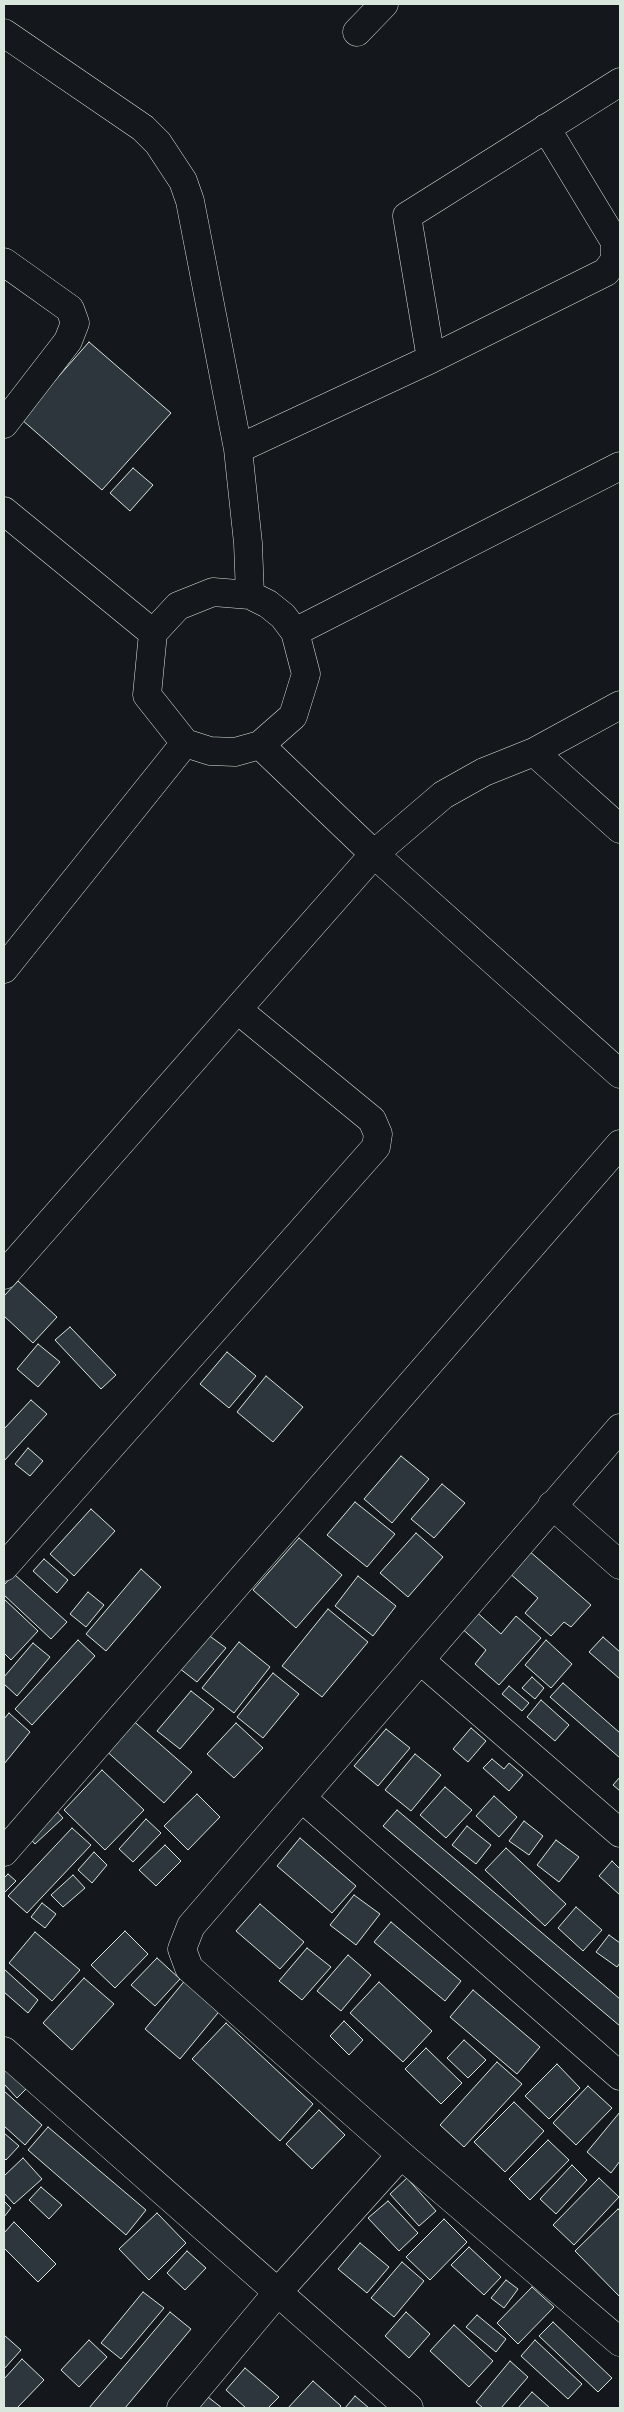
<!DOCTYPE html>
<html>
<head>
<meta charset="utf-8">
<style>
	body { margin:0 }
	#map { position:relative; width:624px; height:2412px; overflow:hidden; background:#14181c; font-family:Roboto,sans-serif }
	canvas { display:block }
	.frame { position:absolute; inset:0; border:5px solid #d8e6dc; pointer-events:none }
</style>
</head>
<body>
<div id="map">
<canvas width="624" height="2412"></canvas>
<div class="frame"></div>
</div>
<script>
const context = document.querySelector('canvas').getContext('2d');
context.lineJoin = 'round';
function fillPath(path, color) {
  context.fillStyle = color;
  context.fill(path, 'evenodd');
}
function toPath(rows) {
  const path = new Path2D();
  for (const r of rows) {
    path.moveTo(r[0], r[1]);
    for (let i = 2; i < r.length; i += 2) path.lineTo(r[i], r[i + 1]);
  }
  return path;
}
function trace(path, color, width, dash) {
  context.strokeStyle = color;
  context.lineWidth = width;
  context.lineCap = dash ? 'butt' : 'round';
  context.setLineDash(dash || []);
  context.stroke(path);
}
const building = toPath([
	[89,342,171,413,102,490,21,419,89,342],
	[133,468,153,485,130,511,110,493,133,468],
	[18,1281,57,1317,33,1343,4,1316,4,1296,18,1281],
	[70,1327,116,1375,101,1389,55,1340,70,1327],
	[38,1344,60,1362,38,1387,17,1369,38,1344],
	[227,1352,256,1376,229,1408,200,1384,227,1352],
	[266,1376,303,1407,273,1442,237,1412,266,1376],
	[31,1400,47,1414,4,1461,4,1429,31,1400],
	[28,1448,43,1461,30,1476,15,1464,28,1448],
	[401,1456,429,1479,392,1523,364,1499,401,1456],
	[442,1484,465,1503,434,1538,411,1519,442,1484],
	[355,1502,395,1534,367,1567,327,1535,355,1502],
	[91,1509,115,1531,74,1576,50,1554,91,1509],
	[416,1533,443,1557,408,1597,380,1573,416,1533],
	[299,1538,342,1575,296,1628,253,1590,299,1538],
	[528,1550,591,1605,571,1627,564,1622,551,1636,525,1613,538,1598,508,1572,528,1550],
	[44,1559,68,1580,57,1593,33,1571,44,1559],
	[141,1569,161,1587,106,1651,86,1634,141,1569],
	[14,1574,67,1622,51,1639,4,1595,4,1585,14,1574],
	[358,1576,396,1606,373,1636,335,1606,358,1576],
	[88,1592,104,1605,86,1627,70,1614,88,1592],
	[4,1599,38,1631,11,1660,4,1653,4,1599],
	[328,1609,368,1642,322,1697,282,1666,328,1609],
	[473,1609,501,1634,516,1616,541,1638,499,1685,475,1664,486,1650,459,1626,473,1609],
	[207,1634,226,1648,197,1682,179,1668,207,1634],
	[603,1637,620,1652,620,1679,589,1652,603,1637],
	[78,1640,95,1656,32,1725,15,1709,78,1640],
	[546,1640,572,1664,551,1688,525,1665,546,1640],
	[239,1642,270,1667,234,1713,202,1688,239,1642],
	[33,1643,50,1657,17,1696,4,1684,4,1677,33,1643],
	[273,1673,299,1694,263,1738,237,1717,273,1673],
	[532,1677,544,1688,535,1699,522,1688,532,1677],
	[563,1683,620,1733,620,1758,550,1697,563,1683],
	[509,1686,529,1703,522,1711,502,1694,509,1686],
	[191,1691,214,1709,180,1749,157,1731,191,1691],
	[541,1700,569,1725,555,1741,527,1717,541,1700],
	[9,1713,30,1732,4,1764,4,1719,9,1713],
	[130,1718,192,1772,164,1803,103,1748,130,1718],
	[236,1723,263,1748,234,1778,207,1754,236,1723],
	[471,1728,486,1741,468,1762,453,1749,471,1728],
	[386,1729,410,1748,378,1786,354,1766,386,1729],
	[415,1754,441,1775,411,1811,385,1790,415,1754],
	[492,1759,504,1769,509,1763,523,1775,509,1791,483,1768,492,1759],
	[102,1770,144,1810,105,1850,64,1810,102,1770],
	[620,1777,620,1791,613,1785,620,1777],
	[445,1787,472,1810,446,1838,420,1815,445,1787],
	[197,1794,220,1817,188,1850,164,1826,197,1794],
	[494,1796,517,1817,499,1837,476,1816,494,1796],
	[52,1806,63,1818,35,1844,24,1832,52,1806],
	[397,1810,620,1999,620,2026,383,1826,397,1810],
	[146,1819,161,1833,133,1862,119,1849,146,1819],
	[524,1821,543,1836,529,1855,509,1841,524,1821],
	[467,1826,491,1845,476,1864,452,1845,467,1826],
	[72,1828,91,1845,27,1913,8,1896,72,1828],
	[300,1838,356,1886,332,1913,277,1866,300,1838],
	[556,1840,579,1857,559,1882,537,1865,556,1840],
	[165,1845,181,1861,156,1886,139,1870,165,1845],
	[506,1848,566,1904,545,1926,485,1870,506,1848],
	[94,1852,107,1865,92,1883,78,1870,94,1852],
	[612,1861,620,1869,620,1895,599,1876,612,1861],
	[8,1874,16,1881,4,1893,4,1878,8,1874],
	[73,1875,85,1888,63,1907,51,1895,73,1875],
	[354,1895,380,1914,356,1945,330,1925,354,1895],
	[42,1903,56,1914,45,1928,31,1917,42,1903],
	[260,1904,304,1942,280,1969,236,1931,260,1904],
	[576,1907,602,1930,583,1951,558,1928,576,1907],
	[391,1922,461,1981,445,2001,374,1942,391,1922],
	[125,1931,148,1954,115,1988,91,1965,125,1931],
	[35,1932,80,1970,52,2001,9,1963,35,1932],
	[609,1935,620,1943,620,1963,617,1967,596,1952,609,1935],
	[307,1948,331,1967,302,2000,279,1981,307,1948],
	[348,1955,371,1975,341,2011,317,1991,348,1955],
	[157,1958,180,1979,155,2006,131,1985,157,1958],
	[4,1969,38,2000,28,2013,4,1992,4,1969],
	[84,1978,114,2004,72,2050,43,2023,84,1978],
	[187,1978,222,2008,180,2059,145,2029,187,1978],
	[379,1982,432,2031,403,2062,350,2013,379,1982],
	[473,1990,540,2047,517,2074,450,2017,473,1990],
	[344,2021,363,2040,349,2055,330,2036,344,2021],
	[226,2023,313,2104,280,2141,192,2059,226,2023],
	[464,2040,486,2060,468,2078,447,2058,464,2040],
	[426,2048,462,2083,441,2104,405,2069,426,2048],
	[4,2060,29,2086,17,2098,4,2084,4,2060],
	[497,2062,522,2084,464,2147,440,2125,497,2062],
	[557,2064,580,2088,549,2119,525,2096,557,2064],
	[588,2086,612,2108,576,2145,553,2123,588,2086],
	[4,2091,42,2125,25,2145,4,2126,4,2091],
	[514,2102,544,2131,505,2172,474,2142,514,2102],
	[319,2110,345,2135,312,2169,286,2144,319,2110],
	[620,2112,620,2161,611,2173,587,2152,620,2112],
	[48,2127,146,2210,126,2235,28,2150,48,2127],
	[4,2133,19,2146,6,2160,4,2158,4,2133],
	[548,2140,569,2160,530,2200,509,2179,548,2140],
	[23,2158,42,2179,14,2204,4,2193,4,2176,23,2158],
	[572,2165,587,2180,556,2214,540,2199,572,2165],
	[407,2178,436,2211,419,2226,390,2194,407,2178],
	[599,2178,619,2197,574,2245,553,2225,599,2178],
	[41,2187,62,2205,49,2219,29,2200,41,2187],
	[4,2201,11,2208,4,2217,4,2201],
	[388,2201,418,2233,399,2251,368,2218,388,2201],
	[618,2209,620,2211,620,2297,575,2251,618,2209],
	[157,2213,186,2243,149,2280,119,2249,157,2213],
	[444,2219,467,2242,430,2280,406,2257,444,2219],
	[14,2222,56,2264,38,2282,4,2248,4,2233,14,2222],
	[360,2243,389,2267,367,2293,338,2269,360,2243],
	[469,2247,501,2277,484,2295,451,2265,469,2247],
	[187,2251,206,2268,185,2290,167,2273,187,2251],
	[402,2262,424,2281,394,2317,371,2298,402,2262],
	[506,2280,518,2289,504,2308,491,2298,506,2280],
	[532,2287,554,2307,518,2344,497,2323,532,2287],
	[143,2292,164,2308,121,2359,101,2343,143,2292],
	[170,2312,191,2329,125,2408,89,2408,170,2312],
	[406,2312,430,2334,409,2358,385,2336,406,2312],
	[477,2315,506,2339,496,2352,466,2327,477,2315],
	[553,2322,612,2378,598,2392,539,2336,553,2322],
	[454,2325,493,2361,469,2387,430,2351,454,2325],
	[4,2335,21,2350,4,2369,4,2335],
	[89,2340,107,2357,79,2387,61,2370,89,2340],
	[535,2340,582,2384,568,2399,521,2356,535,2340],
	[22,2359,44,2380,17,2408,4,2408,4,2379,22,2359],
	[510,2361,528,2377,501,2408,483,2408,476,2402,510,2361],
	[245,2368,279,2397,268,2408,246,2408,226,2390,245,2368],
	[313,2381,341,2406,339,2408,288,2408,313,2381],
	[532,2392,550,2408,518,2408,532,2392],
	[355,2396,369,2408,345,2408,355,2396],
	[208,2397,222,2408,199,2408,208,2397]
]);
fillPath(building, '#2c363c');
trace(building, '#d8e6dc', 1);
const minor = toPath([
	[357,32,384,4],
	[4,33,143,128,158,143,183,181,190,201,238,449,248,543,250,595],
	[4,262,70,309,75,323,68,341,4,424],
	[431,359,606,272,615,260,615,242,546,128],
	[238,449,431,359,407,216,620,82],
	[4,511,153,633],
	[213,592,250,595,268,604,283,616,295,632,306,674,293,716,260,745,235,752,210,751,185,743,147,695,153,633,178,606,213,592],
	[295,632,620,466],
	[260,745,374,854,620,1074],
	[534,752,620,829],
	[4,969,185,743],
	[4,1275,374,854,443,795,484,772,534,752,620,705],
	[620,1428,191,1926,182,1949,189,1968,401,2155,620,2342],
	[552,1505,620,1565],
	[4,1567,376,1147,378,1134,372,1120,238,1010],
	[420,1660,620,1833],
	[303,1799,620,2076],
	[4,1852,620,1144],
	[4,2051,409,2408],
	[181,2408,277,2293,401,2155]
]);
trace(minor, '#d8e6dc', 29);
trace(minor, '#14181c', 28);
</script>
</body>
</html>
